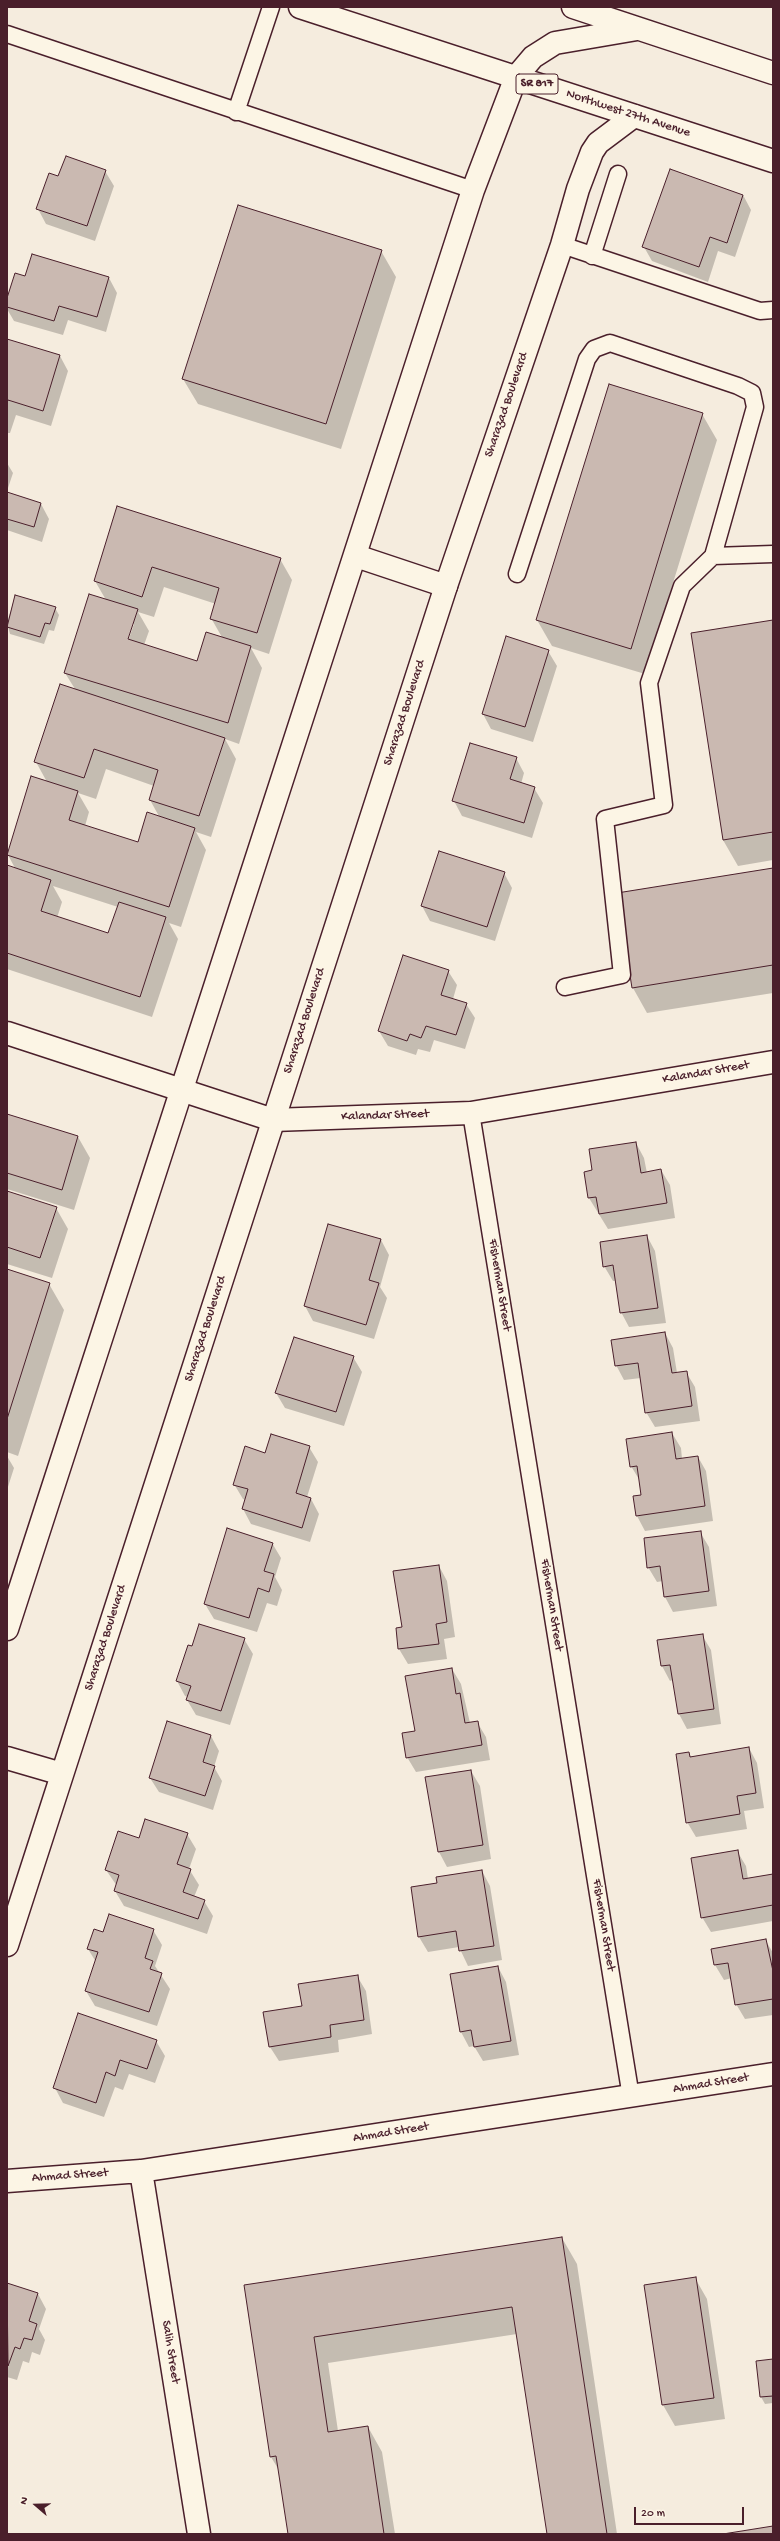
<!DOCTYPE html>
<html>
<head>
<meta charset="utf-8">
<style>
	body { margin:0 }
	#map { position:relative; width:780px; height:2541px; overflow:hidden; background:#f5ecde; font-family:"Gochi Hand",sans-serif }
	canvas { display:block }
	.frame { position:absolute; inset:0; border:8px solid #4a1f2b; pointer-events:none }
	.north { position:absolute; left:16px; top:2485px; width:40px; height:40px; -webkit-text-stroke:3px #fcf5e5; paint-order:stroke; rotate:290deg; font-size:11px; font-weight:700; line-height:16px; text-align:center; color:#4a1f2b }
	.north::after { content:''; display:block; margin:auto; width:14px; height:18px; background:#4a1f2b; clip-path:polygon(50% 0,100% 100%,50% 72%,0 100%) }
	.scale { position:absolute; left:634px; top:2507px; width:110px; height:18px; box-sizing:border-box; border:2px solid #4a1f2b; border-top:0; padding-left:5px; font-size:12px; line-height:14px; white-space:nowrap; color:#4a1f2b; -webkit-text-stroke:3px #fcf5e5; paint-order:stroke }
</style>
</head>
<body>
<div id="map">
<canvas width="780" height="2541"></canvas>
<div class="frame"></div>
<div class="north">N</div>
<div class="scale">20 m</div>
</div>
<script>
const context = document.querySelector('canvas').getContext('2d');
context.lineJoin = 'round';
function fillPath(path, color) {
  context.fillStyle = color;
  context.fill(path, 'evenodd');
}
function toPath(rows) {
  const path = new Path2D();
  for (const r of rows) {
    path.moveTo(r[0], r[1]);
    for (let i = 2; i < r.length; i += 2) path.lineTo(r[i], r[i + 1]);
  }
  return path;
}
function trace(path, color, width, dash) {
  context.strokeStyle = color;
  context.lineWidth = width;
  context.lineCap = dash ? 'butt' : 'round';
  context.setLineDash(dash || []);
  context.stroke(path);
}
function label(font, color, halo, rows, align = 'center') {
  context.font = font + ' "Gochi Hand",sans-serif';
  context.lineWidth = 4;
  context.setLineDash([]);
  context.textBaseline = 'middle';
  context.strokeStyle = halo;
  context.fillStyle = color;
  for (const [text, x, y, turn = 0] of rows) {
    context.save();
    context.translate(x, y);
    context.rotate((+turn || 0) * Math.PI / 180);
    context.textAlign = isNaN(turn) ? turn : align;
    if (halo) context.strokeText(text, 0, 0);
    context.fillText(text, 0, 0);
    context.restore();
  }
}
fillPath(toPath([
	[105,171,114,186,95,241,46,224,38,209,59,177],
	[743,195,751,210,735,257,718,251,708,282,652,261,644,247],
	[381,251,396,277,341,449,198,404,183,379],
	[26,277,109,278,117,293,106,332,68,320,63,335,14,321,7,309,7,301],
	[7,340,60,356,68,371,51,426,16,415,10,433,7,433],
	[702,414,717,440,645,674,552,646,537,620],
	[7,463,13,473,7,491],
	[7,493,41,504,49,519,42,542,7,530],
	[118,508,280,559,292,580,269,654,251,648,262,668,239,744,225,739,236,759,211,837,196,832,206,850,181,927,169,923,178,939,152,1017,7,969,7,866,16,870,8,855,47,782,36,762,75,689,65,673,106,600,95,581],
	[164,587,216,604,211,618,223,639,198,662,144,645,149,631,138,612,154,617],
	[132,624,134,624,127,644,125,644],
	[106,769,154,786,150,800,160,818,138,843,85,826,89,812,78,793,96,799],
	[53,886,118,907,109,935,57,918,62,902],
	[15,596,55,608,59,615,54,631,49,630,44,644,10,634,7,623],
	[773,621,773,860,738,866,723,840,692,634],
	[548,651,557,666,533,742,491,729,483,714],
	[516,758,524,773,521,784,534,788,543,803,532,838,462,816,454,801],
	[773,869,773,993,647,1013,633,988],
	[504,873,512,888,495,941,430,921,422,906],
	[448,971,457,985,453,999,466,1004,475,1018,465,1049,434,1040,430,1052,418,1049,416,1055,388,1046,379,1031],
	[7,1115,78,1137,90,1158,74,1210,7,1189],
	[636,1143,644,1158,647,1173,661,1170,670,1185,675,1218,608,1229,589,1198,585,1173,593,1171],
	[7,1192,56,1208,68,1229,52,1278,7,1264],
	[329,1225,381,1240,389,1255,380,1287,387,1298,374,1339,313,1321,305,1306],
	[647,1236,655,1251,666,1323,629,1327,621,1312,616,1281,613,1281,604,1266],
	[7,1271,49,1284,64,1310,18,1456,7,1452],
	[665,1333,673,1348,677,1373,686,1372,695,1387,700,1421,655,1427,646,1412,641,1378,624,1380,616,1365],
	[353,1357,362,1372,344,1426,285,1408,276,1393],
	[672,1433,681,1448,682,1459,698,1457,706,1471,713,1521,645,1531,637,1516,634,1497,642,1495,640,1481,631,1466],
	[309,1447,318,1462,307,1497,311,1499,319,1514,310,1542,251,1524,243,1509,246,1500,243,1499,234,1484,266,1454],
	[7,1456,14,1468,7,1490],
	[700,1532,709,1547,717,1606,673,1612,665,1597,663,1581,657,1582,648,1567],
	[272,1543,281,1558,275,1577,282,1590,277,1606,267,1603,257,1632,214,1619,205,1604],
	[439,1566,447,1581,455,1637,444,1639,447,1659,408,1664,399,1649,397,1629,403,1628],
	[702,1635,711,1650,721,1724,687,1729,679,1714,673,1680,670,1681,662,1666],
	[244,1639,253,1654,230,1725,196,1715,187,1700,188,1697,185,1696,177,1681,188,1646,193,1648],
	[452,1669,461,1684,470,1723,477,1722,486,1737,490,1760,416,1772,407,1757,416,1732],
	[211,1736,219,1751,214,1767,222,1781,213,1810,159,1792,150,1778],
	[749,1748,757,1763,764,1808,744,1811,747,1829,696,1837,687,1822,689,1753,691,1757],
	[471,1771,480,1786,491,1859,447,1867,439,1852],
	[187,1834,196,1849,189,1869,199,1885,194,1897,204,1901,213,1916,207,1934,124,1906,115,1891,117,1886,106,1870],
	[737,1851,746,1866,748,1879,773,1875,773,1921,711,1932,702,1917],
	[482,1871,490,1886,502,1960,468,1966,459,1947,428,1952,419,1937,438,1884],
	[153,1930,162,1945,155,1966,170,1989,157,2026,95,2006,86,1991,96,1962,88,1949,104,1933],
	[766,1941,773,1953,773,2015,745,2019,736,2004,732,1978,724,1980,715,1965],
	[498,1967,506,1982,519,2055,483,2061,474,2046,469,2047,461,2032],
	[357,1976,366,1991,372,2034,338,2040,339,2052,279,2061,270,2047,303,2007],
	[156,2041,165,2056,155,2083,129,2074,123,2090,115,2087,104,2117,63,2103,55,2088],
	[562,2238,577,2264,617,2534,548,2534,517,2334,328,2363,338,2431,368,2427,382,2452,395,2534,289,2534,280,2472,271,2457,245,2286],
	[695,2278,707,2299,725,2419,675,2426,663,2405,645,2286],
	[7,2284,38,2294,46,2309,39,2329,45,2340,40,2355,32,2352,29,2363,23,2361,17,2380,7,2377],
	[773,2360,773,2403,765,2404,761,2397]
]), '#0003');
const building = toPath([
	[66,156,106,170,87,226,36,209,49,173,58,176,66,156],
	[670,169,743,195,727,243,710,237,699,267,642,247,670,169],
	[238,205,382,250,326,424,182,379,238,205],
	[32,254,109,277,97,317,59,306,54,321,7,307,7,298,15,273,25,276,32,254],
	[7,339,60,355,43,411,8,400,7,403,7,339],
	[609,384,703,413,631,649,536,620,609,384],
	[7,492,41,503,34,527,7,519,7,492],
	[117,506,281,558,257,633,210,619,219,588,152,567,142,597,94,581,117,506],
	[89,594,138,609,128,639,197,661,206,632,251,646,228,723,64,673,89,594],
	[15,595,56,607,50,624,45,623,40,637,7,627,15,595],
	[773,620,773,832,723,840,691,633,773,620],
	[506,636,549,650,525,727,482,714,506,636],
	[60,684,225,738,199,816,149,800,158,770,94,749,84,778,34,762,60,684],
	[470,743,517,757,510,779,535,787,524,823,452,801,470,743],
	[31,776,78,791,69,820,138,842,147,812,195,828,169,907,7,855,31,776],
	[439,851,505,872,487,927,421,906,439,851],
	[7,865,51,880,41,911,108,933,119,902,166,917,140,997,7,953,7,865],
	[773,868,773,965,632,988,617,893,773,868],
	[403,955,449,970,441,995,467,1003,456,1035,426,1026,421,1038,410,1034,407,1041,378,1031,403,955],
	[7,1114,78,1136,62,1190,7,1173,7,1114],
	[636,1142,641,1173,661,1169,667,1203,599,1214,596,1197,588,1198,584,1172,592,1170,589,1149,636,1142],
	[7,1191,57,1207,40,1258,7,1247,7,1191],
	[328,1224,381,1239,369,1280,379,1283,366,1325,304,1306,328,1224],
	[647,1235,658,1308,620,1313,613,1265,603,1267,600,1242,647,1235],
	[7,1269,50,1283,7,1419,7,1269],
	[665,1332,672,1373,687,1371,692,1406,645,1413,638,1363,615,1366,611,1340,665,1332],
	[294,1337,354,1356,336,1412,275,1393,294,1337],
	[672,1432,676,1459,698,1456,705,1506,636,1516,633,1496,641,1495,637,1466,630,1467,626,1439,672,1432],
	[271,1434,310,1446,296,1493,311,1498,302,1528,242,1509,248,1489,233,1485,245,1446,265,1453,271,1434],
	[227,1528,273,1543,264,1571,274,1574,269,1592,258,1588,249,1618,204,1604,227,1528],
	[701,1531,709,1591,664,1597,660,1566,647,1568,644,1538,701,1531],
	[439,1565,447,1622,436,1624,439,1644,398,1649,396,1628,402,1627,393,1571,439,1565],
	[199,1624,245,1638,221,1711,186,1700,191,1686,176,1681,188,1645,192,1646,199,1624],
	[703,1634,714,1709,678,1714,670,1665,661,1666,657,1640,703,1634],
	[452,1668,456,1694,460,1693,465,1723,478,1721,482,1745,406,1758,402,1733,415,1731,405,1676,452,1668],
	[167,1721,211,1735,203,1762,215,1766,205,1796,149,1778,167,1721],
	[749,1747,756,1793,737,1796,740,1814,686,1823,676,1754,689,1752,690,1757,749,1747],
	[471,1770,483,1845,438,1852,425,1777,471,1770],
	[145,1819,188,1833,177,1864,191,1869,183,1892,205,1900,198,1919,114,1891,119,1875,105,1870,118,1831,139,1838,145,1819],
	[738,1850,743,1879,773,1874,773,1905,701,1918,691,1858,738,1850],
	[482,1870,494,1946,459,1951,456,1931,418,1937,411,1887,437,1883,436,1877,482,1870],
	[109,1914,154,1929,145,1958,153,1961,150,1969,162,1973,149,2012,85,1991,98,1952,87,1949,94,1929,103,1932,109,1914],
	[766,1939,773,1971,773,1999,735,2005,728,1963,714,1965,711,1949,766,1939],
	[498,1966,511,2041,474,2047,471,2030,460,2032,450,1974,498,1966],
	[358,1975,364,2020,330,2025,331,2037,269,2047,263,2012,302,2006,298,1984,358,1975],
	[78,2013,157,2040,147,2069,120,2060,115,2076,106,2072,96,2103,53,2088,78,2013],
	[562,2237,607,2534,547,2534,512,2307,314,2337,328,2432,368,2426,384,2534,288,2534,276,2456,270,2457,244,2285,562,2237],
	[696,2277,714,2398,662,2405,644,2285,696,2277],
	[7,2283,38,2293,29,2321,37,2324,32,2340,24,2338,20,2349,15,2347,8,2366,7,2283],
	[773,2359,773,2396,760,2397,756,2361,773,2359],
	[773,2526,773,2534,723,2534,773,2526]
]);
fillPath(building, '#cab9b1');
trace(building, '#4a1f2b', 1);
const lane = toPath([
	[7,34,473,190],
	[236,112,271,7],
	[562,245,760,311,773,310],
	[592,256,618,174],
	[517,574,587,359,594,349,610,343,738,386,752,393,755,407,713,556],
	[565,987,622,975,605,819,664,805,649,683,682,586,713,556,773,554],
	[471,1113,631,2097]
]);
const street = toPath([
	[356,556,446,586],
	[7,1033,273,1120,471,1113,773,1062],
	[141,2171,199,2534],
	[7,2181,141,2171,773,2074]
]);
const secondary = toPath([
	[7,1629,473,190,516,77],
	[7,1758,62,1774],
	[7,1945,446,586,562,245,578,189,592,152,598,143,634,116]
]);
const primary = toPath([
	[300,7,773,161],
	[573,7,773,73],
	[516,77,533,57,555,43,637,29]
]);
trace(lane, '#4a1f2b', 19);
trace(street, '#4a1f2b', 25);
trace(secondary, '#4a1f2b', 25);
trace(primary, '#4a1f2b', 25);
trace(lane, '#fcf5e5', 16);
trace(street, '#fcf5e5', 22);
trace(secondary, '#fcf5e5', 22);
trace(primary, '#fcf5e5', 22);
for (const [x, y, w] of [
	[537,84,42]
]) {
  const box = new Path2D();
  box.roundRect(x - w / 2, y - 10, w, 20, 3);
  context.fillStyle = '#fcf5e5';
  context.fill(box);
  trace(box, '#4a1f2b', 1);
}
label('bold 12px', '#4a1f2b', null, [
	["SR 817",537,84]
]);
label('13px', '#4a1f2b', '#fcf5e5', [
	["Northwest 27th Avenue",628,114,18],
	["Sharazad Boulevard",507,405,-71],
	["Sharazad Boulevard",405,713,-72],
	["Sharazad Boulevard",305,1021,-72],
	["Kalandar Street",706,1073,-10],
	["Kalandar Street",385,1116,-2],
	["Fisherman Street",499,1285,81],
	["Sharazad Boulevard",206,1329,-72],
	["Fisherman Street",551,1605,81],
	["Sharazad Boulevard",106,1638,-72],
	["Fisherman Street",603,1925,81],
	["Ahmad Street",711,2084,-9],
	["Ahmad Street",391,2133,-9],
	["Ahmad Street",70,2176,-4],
	["Salih Street",170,2352,81]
]);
</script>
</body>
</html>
